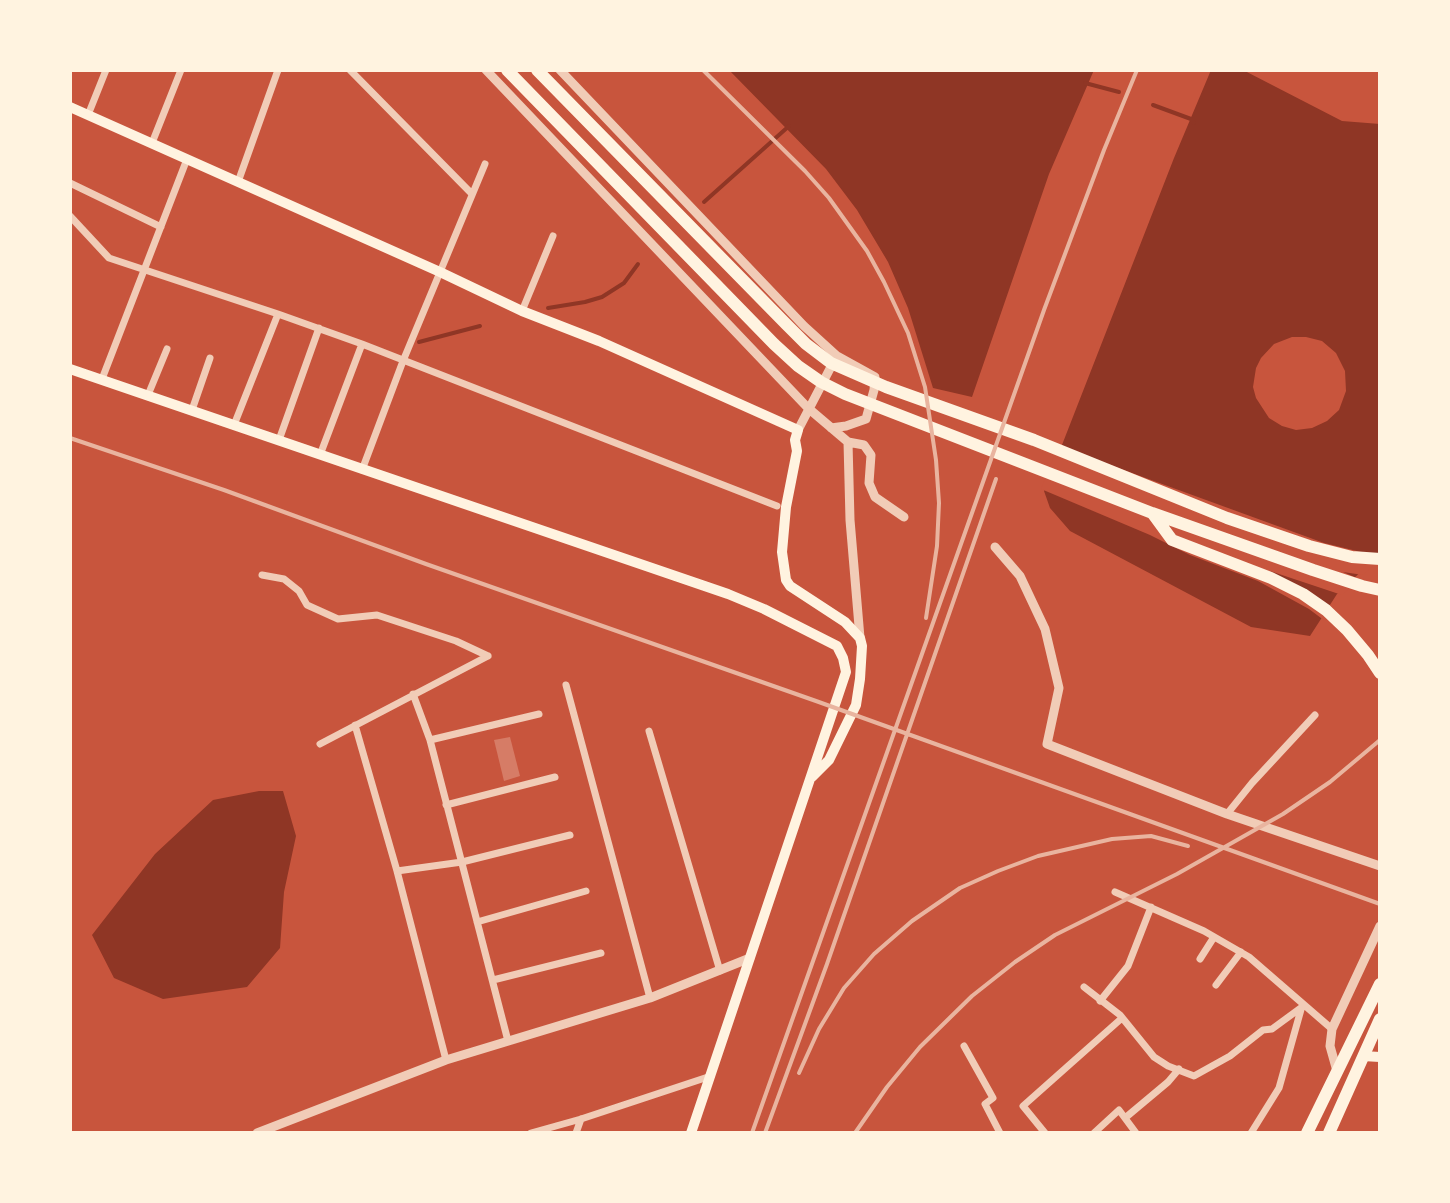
<!DOCTYPE html>
<html>
<head>
<meta charset="utf-8">
<style>
	body { margin:0 }
	#map { position:relative; width:1450px; height:1203px; overflow:hidden; background:#c8553d; font-family:Barlow,sans-serif }
	canvas { display:block }
	.frame { position:absolute; inset:0; border:72px solid #fff3e0; pointer-events:none }
</style>
</head>
<body>
<div id="map">
<canvas width="1450" height="1203"></canvas>
<div class="frame"></div>
</div>
<script>
const context = document.querySelector('canvas').getContext('2d');
context.lineJoin = 'round';
function fillPath(path, color) {
  context.fillStyle = color;
  context.fill(path, 'evenodd');
}
function toPath(rows) {
  const path = new Path2D();
  for (const r of rows) {
    path.moveTo(r[0], r[1]);
    for (let i = 2; i < r.length; i += 2) path.lineTo(r[i], r[i + 1]);
  }
  return path;
}
function trace(path, color, width, dash) {
  context.strokeStyle = color;
  context.lineWidth = width;
  context.lineCap = dash ? 'butt' : 'round';
  context.setLineDash(dash || []);
  context.stroke(path);
}
fillPath(toPath([
	[729,70,1094,70,1049,174,972,397,933,388,908,308,888,262,857,210,826,169],
	[1211,70,1243,70,1342,121,1380,124,1380,554,1337,594,1310,636,1251,627,1070,531,1050,508,1044,491,1174,158],
	[1292,337,1306,337,1322,341,1336,353,1345,371,1346,391,1339,410,1327,421,1312,428,1296,430,1282,426,1269,418,1256,398,1253,387,1256,368,1261,358,1274,344],
	[259,791,283,791,296,836,284,892,280,948,247,987,163,999,114,978,92,935,155,854,213,800]
]), '#8f3625');
fillPath(toPath([
	[1058,446,1324,543,1365,553,1380,559,1363,575,1343,572,1359,579,1342,595,1270,571,1332,609,1325,621,1309,609,1258,581,1190,555,1150,535,1041,489]
]), '#c8553d');
trace(toPath([
	[1085,83,1119,92],
	[1153,105,1191,119,1194,123],
	[704,202,789,126],
	[548,308,585,302,602,297,624,283,638,264],
	[419,342,480,326]
]), '#8f3625', 4);
fillPath(toPath([
	[510,737,520,776,504,781,494,740]
]), '#d67c66');
trace(toPath([
	[350,70,472,194],
	[88,115,106,70],
	[152,143,181,70],
	[238,182,278,70],
	[70,183,161,227],
	[70,216,109,258,278,314,362,344,777,506],
	[522,311,553,236],
	[102,379,187,159],
	[148,395,167,349],
	[192,410,210,358],
	[234,425,278,314],
	[279,440,319,328],
	[320,455,362,344],
	[362,470,403,361,485,164],
	[262,575,284,579,299,591,307,605,338,619,377,615,456,641,488,656],
	[566,685,650,998],
	[413,694,430,740,508,1041],
	[355,725,397,871,446,1060],
	[649,731,720,971],
	[430,740,539,714],
	[320,744,488,656],
	[446,805,555,777],
	[1227,814,1252,783,1315,715],
	[397,871,462,862,570,835],
	[1115,892,1204,931,1249,957,1332,1029],
	[477,922,586,891],
	[1200,959,1214,937],
	[493,980,601,953],
	[1216,985,1241,952],
	[1084,987,1120,1015,1154,1057,1168,1066,1194,1076,1230,1056,1263,1030,1272,1029,1302,1007],
	[1100,1001,1128,966,1151,907],
	[964,1046,993,1098,985,1104,1000,1133],
	[1125,1118,1168,1082,1179,1069],
	[531,1133,581,1119,711,1076],
	[576,1133,581,1119],
	[1045,1133,1023,1106,1122,1018],
	[1094,1133,1119,1110,1136,1133],
	[1251,1133,1279,1088,1302,1006]
]), '#f1ccb7', 7);
trace(toPath([
	[486,70,808,408,848,442,864,445,871,455,869,483,875,497,904,517],
	[560,70,804,326,837,356,875,377,874,390,866,419,846,426,831,428],
	[798,430,835,359],
	[848,442,850,520,860,638],
	[995,547,1020,576,1045,629,1059,688,1047,744,1227,814,1380,866],
	[1337,1071,1330,1046,1332,1029,1380,926],
	[257,1133,446,1060,650,998,750,958]
]), '#f1ccb7', 9);
trace(toPath([
	[70,107,440,272,522,311,599,341,798,430,795,440,797,451,786,507,782,552,786,580,790,586,845,622,860,638,862,646,860,679,856,705,829,760,812,777],
	[70,369,728,594,764,609,837,646,843,658,846,672,691,1133],
	[1363,1056,1380,1057]
]), '#fff3e0', 10);
trace(toPath([
	[1307,1133,1380,984],
	[1329,1133,1380,1019]
]), '#fff3e0', 12);
trace(toPath([
	[507,70,774,344,798,366,821,382,845,394,1152,513,1313,570,1362,586,1380,590],
	[537,70,786,324,806,344,831,363,886,387,1034,440,1227,518,1309,546,1352,557,1380,559],
	[1153,514,1172,540,1271,578,1303,594,1326,610,1347,630,1368,655,1380,673]
]), '#fff3e0', 12);
trace(toPath([
	[703,70,805,171,829,198,867,251,884,282,908,333,925,387,936,460,939,503,937,546,926,618],
	[70,438,224,490,426,564,816,701,1380,904],
	[799,1073,819,1029,844,988,874,954,912,921,960,888,998,871,1038,856,1112,839,1151,836,1188,846],
	[752,1133,1044,310,1104,150,1137,70],
	[765,1133,827,964,996,479],
	[855,1133,887,1087,920,1047,972,996,1015,962,1055,935,1177,874,1283,814,1330,782,1380,740]
]), '#e9b49f', 4);
</script>
</body>
</html>
